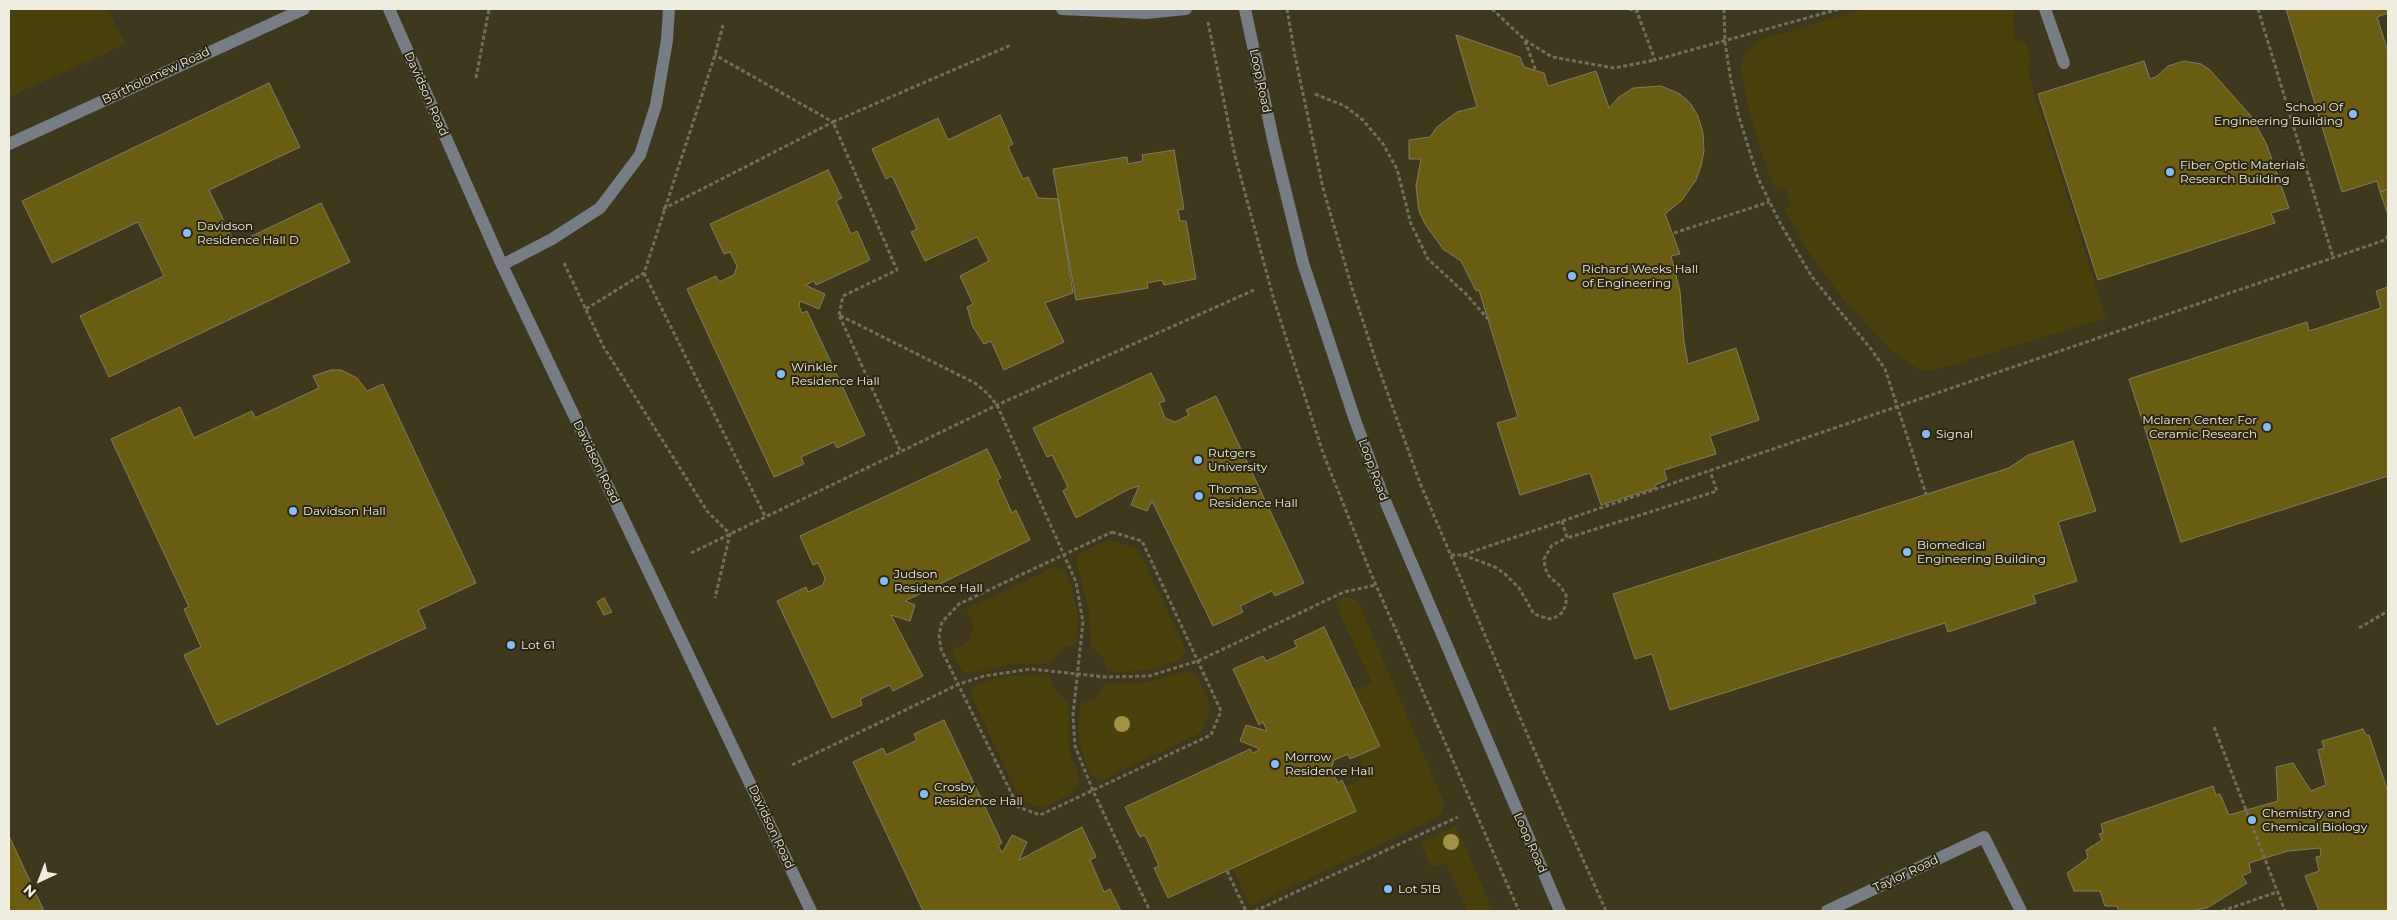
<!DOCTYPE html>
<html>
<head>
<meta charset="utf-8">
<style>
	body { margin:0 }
	#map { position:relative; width:2397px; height:920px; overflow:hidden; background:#34301c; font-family:Montserrat,sans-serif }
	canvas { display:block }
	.frame { position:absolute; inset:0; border:10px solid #efede0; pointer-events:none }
	.north { position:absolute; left:15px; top:855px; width:50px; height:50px; -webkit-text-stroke:4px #2a2612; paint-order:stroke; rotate:223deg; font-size:14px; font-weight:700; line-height:20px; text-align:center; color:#efede0 }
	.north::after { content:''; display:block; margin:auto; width:18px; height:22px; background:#efede0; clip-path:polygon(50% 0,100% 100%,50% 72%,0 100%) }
</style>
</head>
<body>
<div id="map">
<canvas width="2397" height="920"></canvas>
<div class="frame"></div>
<div class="north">N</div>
</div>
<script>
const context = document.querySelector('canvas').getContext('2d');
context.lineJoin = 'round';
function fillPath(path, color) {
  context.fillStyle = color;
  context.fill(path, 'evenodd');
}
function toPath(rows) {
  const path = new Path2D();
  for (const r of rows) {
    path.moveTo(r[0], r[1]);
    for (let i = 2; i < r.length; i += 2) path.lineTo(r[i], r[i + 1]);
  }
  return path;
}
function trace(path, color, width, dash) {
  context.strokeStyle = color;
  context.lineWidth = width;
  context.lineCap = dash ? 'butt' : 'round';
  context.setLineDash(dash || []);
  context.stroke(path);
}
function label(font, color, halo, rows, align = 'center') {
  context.font = font + ' Montserrat,sans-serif';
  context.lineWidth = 4;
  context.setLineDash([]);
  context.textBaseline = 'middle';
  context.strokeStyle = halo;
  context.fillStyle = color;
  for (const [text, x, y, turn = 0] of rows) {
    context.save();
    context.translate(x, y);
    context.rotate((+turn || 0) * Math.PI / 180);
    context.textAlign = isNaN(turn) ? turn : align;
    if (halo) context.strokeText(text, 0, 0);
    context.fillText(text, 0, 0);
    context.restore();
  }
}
fillPath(toPath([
	[9,9,2388,9,2388,911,9,911]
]), '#3e391d');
fillPath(toPath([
	[9,9,107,9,126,44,9,97],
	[1862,9,2013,9,2014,40,2026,42,2030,57,2028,73,2106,318,1938,369,1921,371,1894,353,1846,303,1806,248,1784,208,1791,205,1785,188,1776,190,1768,172,1751,118,1740,70,1745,53,1757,41],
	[1109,540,1138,549,1185,648,1181,660,1148,670,1116,672,1107,670,1102,656,1090,646,1091,634,1088,606,1077,566,1077,556,1079,553],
	[1054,567,1065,571,1072,587,1078,621,1076,644,1063,648,1051,663,1006,665,969,674,963,672,951,650,969,641,974,626,966,609],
	[1347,597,1358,601,1445,805,1440,816,1250,906,1233,868,1356,811,1345,787,1368,776,1359,755,1379,746,1355,692,1372,683,1335,603],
	[1188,671,1196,674,1211,707,1202,732,1102,780,1093,777,1088,770,1080,744,1078,732,1080,704,1097,699,1105,684,1143,683],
	[1049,675,1053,688,1068,701,1069,750,1080,780,1071,794,1042,808,1020,800,971,694,974,686,991,680,1007,676],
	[1456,826,1493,911,1467,911,1446,863,1432,867,1420,842]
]), '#49400c');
const building = toPath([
	[2286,9,2388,9,2388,13,2377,17,2388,52,2388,189,2380,192,2377,181,2342,192,2286,9],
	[1456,35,1520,57,1524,67,1544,73,1548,86,1596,71,1609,108,1619,97,1633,88,1661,86,1680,94,1690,103,1698,116,1703,133,1704,151,1701,166,1696,180,1682,200,1665,214,1680,254,1671,256,1680,291,1684,342,1688,364,1736,348,1759,420,1710,436,1716,454,1664,470,1667,480,1655,485,1655,488,1601,505,1590,473,1520,495,1497,423,1518,417,1479,290,1476,291,1461,261,1443,249,1425,224,1419,211,1416,186,1421,159,1409,159,1409,140,1430,137,1437,127,1457,112,1477,107,1456,35],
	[2144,61,2150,79,2156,77,2168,66,2184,61,2201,64,2210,70,2251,116,2266,143,2289,208,2271,213,2275,223,2098,280,2038,94,2144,61],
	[269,83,300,147,209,190,235,244,321,203,350,262,109,377,80,316,164,276,138,222,52,263,22,201,269,83],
	[1000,115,1013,144,1008,147,1023,179,1028,177,1038,198,1058,199,1073,293,1045,303,1064,342,1004,370,991,341,984,344,973,327,967,307,973,304,960,276,989,261,977,237,925,261,911,232,917,229,892,176,886,179,872,149,938,118,948,140,1000,115],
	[1174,150,1184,209,1178,210,1180,221,1186,221,1196,279,1164,285,1162,280,1147,283,1148,288,1076,300,1053,169,1127,157,1128,164,1143,161,1142,155,1174,150],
	[828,170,842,198,836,201,851,234,857,231,870,260,816,285,814,281,805,285,825,294,819,309,800,301,799,306,802,313,807,311,865,435,837,448,834,442,801,457,804,464,774,477,687,289,716,276,719,282,734,275,737,266,730,252,724,254,710,224,828,170],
	[2388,189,2388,215,2380,192,2388,189],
	[2388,287,2388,476,2181,542,2129,379,2307,322,2309,331,2381,308,2376,291,2388,287],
	[331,370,341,370,357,378,367,391,383,384,476,583,418,610,426,628,217,725,184,655,201,647,184,609,189,607,111,439,180,407,194,438,252,411,255,418,319,388,313,376,331,370],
	[1151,373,1165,401,1159,403,1165,418,1175,422,1189,415,1186,410,1216,396,1304,583,1275,596,1272,591,1240,606,1243,612,1213,626,1152,501,1147,511,1131,505,1139,486,1129,489,1076,518,1063,491,1068,487,1052,455,1047,457,1033,428,1151,373],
	[2073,441,2096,511,2058,522,2077,581,2033,595,2036,603,1948,632,1945,623,1670,710,1652,654,1635,659,1613,594,2009,468,2028,455,2073,441],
	[987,449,1001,478,997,480,1012,513,1016,510,1030,540,905,601,915,605,910,621,891,615,923,676,893,691,890,685,860,699,862,705,832,718,777,601,806,587,808,592,823,585,825,578,818,563,813,565,800,536,987,449],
	[604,598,612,612,604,615,597,602,604,598],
	[1324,627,1380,746,1350,759,1348,754,1334,760,1331,769,1338,783,1342,780,1356,811,1168,898,1154,868,1159,866,1145,835,1140,837,1125,807,1250,749,1253,753,1259,750,1258,748,1240,741,1246,725,1267,731,1263,722,1259,725,1233,669,1263,656,1266,661,1297,647,1294,641,1324,627],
	[944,720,1002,843,998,845,1002,853,1012,835,1027,842,1019,860,1082,827,1096,857,1090,860,1104,892,1110,889,1121,911,923,911,853,762,883,748,886,755,917,740,914,734,944,720],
	[2363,729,2366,735,2369,735,2388,792,2388,911,2319,911,2305,876,2319,871,2316,857,2321,856,2320,848,2288,851,2249,863,2251,872,2242,876,2247,883,2207,908,2189,911,2119,911,2117,906,2105,906,2100,891,2074,891,2067,873,2088,858,2086,850,2102,840,2099,834,2103,833,2101,824,2213,786,2216,795,2220,794,2229,815,2278,801,2276,767,2293,763,2311,791,2326,785,2318,750,2324,748,2322,741,2363,729],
	[9,836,44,911,9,911,9,836]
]);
fillPath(building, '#6a5d11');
trace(building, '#7f7b64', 1);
trace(toPath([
	[1287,9,1295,56,1323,188,1352,288,1375,358,1420,483,1531,743,1606,911],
	[1492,9,1525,40,1552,57,1614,68,1655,60],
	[1629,9,1637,12],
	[1638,9,1637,12,1655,60,1839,9],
	[1724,9,1725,42,1731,81,1739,117,1758,178,1780,223,1812,277,1871,349,1885,369,1926,494],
	[2258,9,2333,257],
	[1208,22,1235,156,1274,300,1323,453,1372,576,1519,911],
	[1525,41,1536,71],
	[476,78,489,9],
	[1315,94,1345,106,1363,120,1383,144,1397,169,1411,224,1428,259,1466,294,1488,319],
	[663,209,833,122,715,55],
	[1674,233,1769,202],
	[564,263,603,346,707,511,730,534,715,598],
	[644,273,765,516],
	[586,309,644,273,715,55,723,25],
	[839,315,843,296,897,270,833,122,1011,45],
	[900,450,839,315,975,383,987,393,997,405,1076,582,1083,622,1073,715,1075,746,1093,791,1150,911],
	[1562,521,1567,538,1717,491,1710,471],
	[1112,532,1142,541,1221,711,1211,735,1040,815,1018,807,941,649,939,635,942,622,959,604,1112,532],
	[691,553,997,405,1254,290],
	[1451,555,1463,555,1492,545,2385,240,2388,236],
	[1463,555,1495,567,1505,574,1519,588,1534,614,1549,619,1556,617,1563,612,1566,603,1566,595,1561,587,1549,576,1545,568,1544,559,1552,545,1567,538],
	[2359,628,2388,611],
	[2214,727,2285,911],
	[792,765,959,684,984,676,1031,669,1106,677,1149,676,1198,661,1344,592,1376,585],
	[1227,871,1246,911],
	[1255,911,1458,817],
	[2222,911,2277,892]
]), '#726f5d', 3, [4, 2.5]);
trace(toPath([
	[389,9,502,265,811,911],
	[1062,9,1146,13,1186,9],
	[1245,9,1274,144,1303,263,1355,420,1383,496,1560,911],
	[2045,9,2064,63],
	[9,144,304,9],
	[502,265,552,239,600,208,640,155,656,105,667,40,669,9],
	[1827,911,1984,837,2021,911]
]), '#767d85', 12);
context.fillStyle = '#a09145';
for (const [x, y] of [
	[1122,724],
	[1451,842]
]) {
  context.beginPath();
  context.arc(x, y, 8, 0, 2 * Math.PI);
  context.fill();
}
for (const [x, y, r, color] of [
	[2353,114,5,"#84bcfb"],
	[2170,172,5,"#84bcfb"],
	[187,233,5,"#84bcfb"],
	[1572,276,5,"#84bcfb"],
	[781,374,5,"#84bcfb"],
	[2267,427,5,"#84bcfb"],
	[1926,434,5,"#84bcfb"],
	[1198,460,5,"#84bcfb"],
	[1199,496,5,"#84bcfb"],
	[293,511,5,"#84bcfb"],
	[1907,552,5,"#84bcfb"],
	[884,581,5,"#84bcfb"],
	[511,645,5,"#84bcfb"],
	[1275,764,5,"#84bcfb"],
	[924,794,5,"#84bcfb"],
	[2252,820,5,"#84bcfb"],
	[1388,889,5,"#84bcfb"]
]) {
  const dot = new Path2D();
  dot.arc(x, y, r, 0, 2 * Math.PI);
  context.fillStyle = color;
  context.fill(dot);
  trace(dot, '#2a2612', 2);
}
label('12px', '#efede0', '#2a2612', [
	["Bartholomew Road",156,76,-25],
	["Loop Road",1260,81,78],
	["Davidson Road",426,94,66],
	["Davidson Road",596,462,64],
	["Loop Road",1373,470,70],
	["Davidson Road",771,827,65],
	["Loop Road",1530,843,66],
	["Taylor Road",1906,874,-25]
]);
label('12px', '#efede0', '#2a2612', [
	["School Of",2343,107,"right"],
	["Engineering Building",2343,121,"right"],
	["Fiber Optic Materials",2180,165],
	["Research Building",2180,179],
	["Davidson",197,226],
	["Residence Hall D",197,240],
	["Richard Weeks Hall",1582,269],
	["of Engineering",1582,283],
	["Winkler",791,367],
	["Residence Hall",791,381],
	["Mclaren Center For",2257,420,"right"],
	["Ceramic Research",2257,434,"right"],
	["Signal",1936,434],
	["Rutgers",1208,453],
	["University",1208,467],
	["Thomas",1209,489],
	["Residence Hall",1209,503],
	["Davidson Hall",303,511],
	["Biomedical",1917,545],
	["Engineering Building",1917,559],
	["Judson",894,574],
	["Residence Hall",894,588],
	["Lot 61",521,645],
	["Morrow",1285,757],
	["Residence Hall",1285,771],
	["Crosby",934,787],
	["Residence Hall",934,801],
	["Chemistry and",2262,813],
	["Chemical Biology",2262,827],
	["Lot 51B",1398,889]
], 'left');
</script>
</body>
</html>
